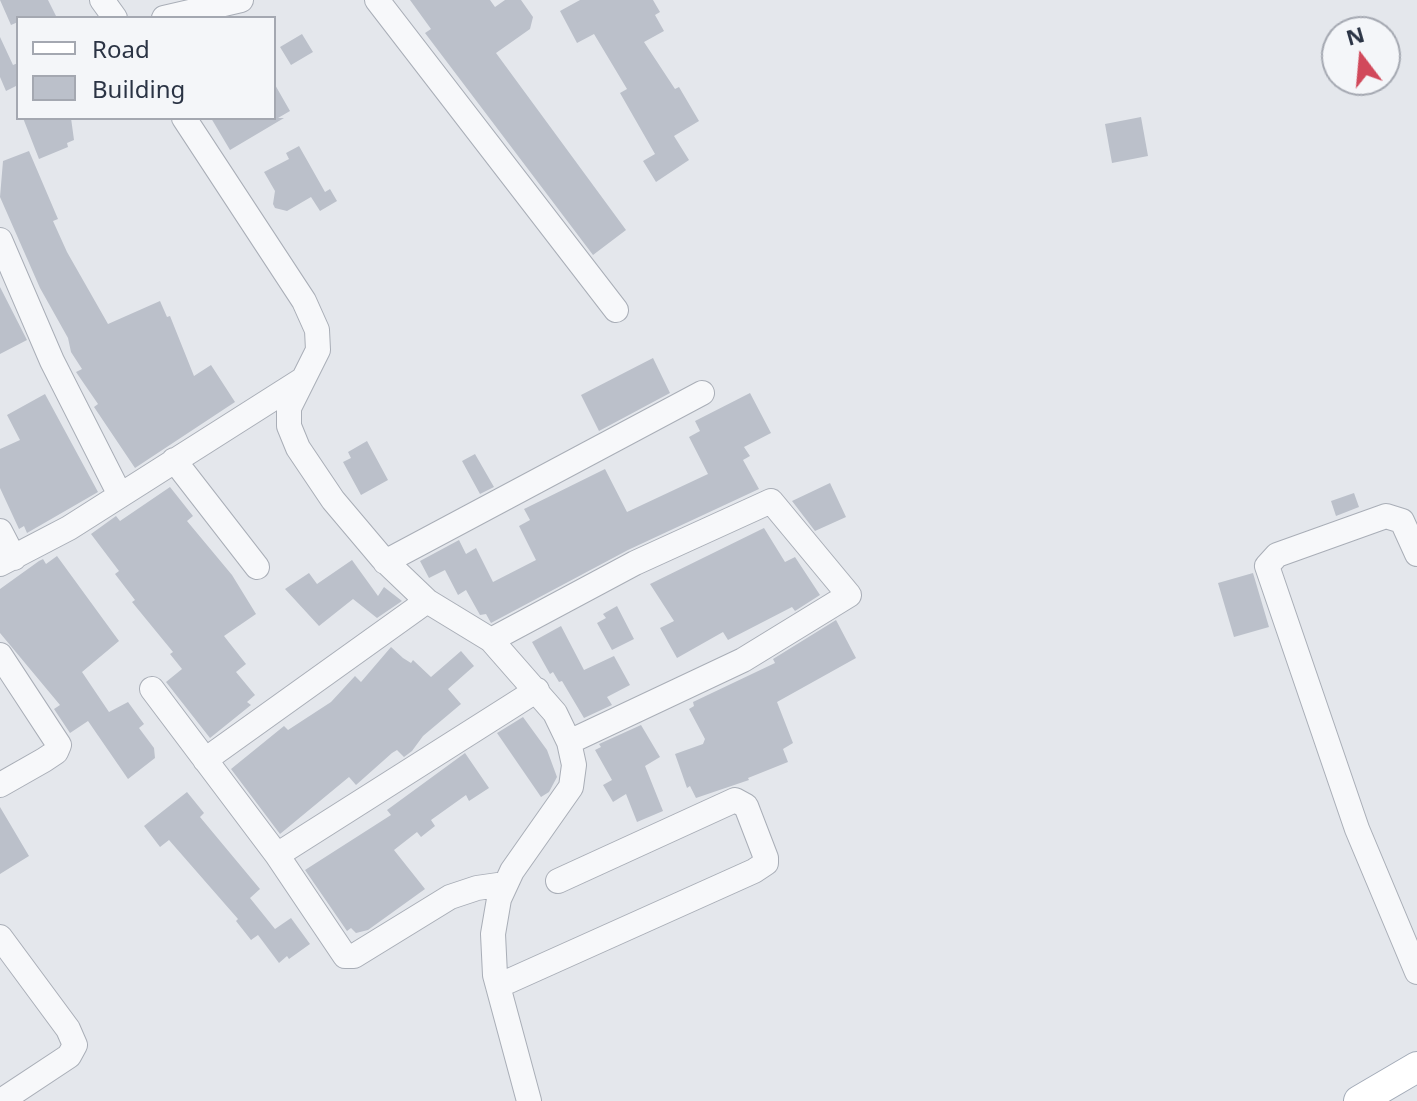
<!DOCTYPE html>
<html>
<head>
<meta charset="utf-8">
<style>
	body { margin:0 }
	#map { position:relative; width:1417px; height:1101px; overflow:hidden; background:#e4e7ec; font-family:"Noto Sans",sans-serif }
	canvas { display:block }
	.legend { position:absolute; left:16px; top:16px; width:260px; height:104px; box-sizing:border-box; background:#f4f6f9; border:2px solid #a4a8b1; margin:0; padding:10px 14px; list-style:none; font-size:24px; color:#2b3445 }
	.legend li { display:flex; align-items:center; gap:16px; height:40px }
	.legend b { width:40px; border:2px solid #a4a8b1 }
	.north { position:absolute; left:1321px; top:16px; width:80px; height:80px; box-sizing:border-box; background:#f4f6f9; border:2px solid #a4a8b1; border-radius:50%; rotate:344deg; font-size:22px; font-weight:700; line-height:32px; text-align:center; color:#2b3445 }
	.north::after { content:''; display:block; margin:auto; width:28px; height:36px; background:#d1495b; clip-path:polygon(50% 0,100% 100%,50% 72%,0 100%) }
</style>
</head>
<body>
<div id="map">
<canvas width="1417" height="1101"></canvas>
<ul class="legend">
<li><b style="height:10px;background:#fff"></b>Road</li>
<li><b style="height:22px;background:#bbc0ca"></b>Building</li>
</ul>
<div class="north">N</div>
</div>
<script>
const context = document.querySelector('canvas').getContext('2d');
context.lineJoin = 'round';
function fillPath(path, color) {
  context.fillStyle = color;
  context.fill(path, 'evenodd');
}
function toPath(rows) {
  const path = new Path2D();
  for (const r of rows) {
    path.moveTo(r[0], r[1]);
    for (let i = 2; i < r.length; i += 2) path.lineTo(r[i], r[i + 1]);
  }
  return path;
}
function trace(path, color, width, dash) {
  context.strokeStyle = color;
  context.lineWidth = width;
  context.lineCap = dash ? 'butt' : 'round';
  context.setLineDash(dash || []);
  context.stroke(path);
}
fillPath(toPath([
	[0,0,48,0,57,18,18,18,18,22,11,25],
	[410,0,490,0,495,7,505,0,521,0,533,17,530,29,496,53,626,230,593,255,425,33,431,29],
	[580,0,653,0,660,12,655,15,664,31,644,42,675,89,679,87,699,121,674,136,689,160,656,182,643,161,655,154,620,93,627,89,594,34,577,43,560,11],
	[302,34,313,52,291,65,280,47],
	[0,37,13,65,18,63,18,85,6,91,0,77],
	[274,83,290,111,278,118,284,118,230,150,211,118,274,118],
	[1141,117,1148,156,1112,163,1105,124],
	[23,118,71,118,74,140,67,143,68,147,39,159],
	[299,146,325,192,330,189,337,201,320,211,311,197,287,211,275,208,273,204,275,191,264,172,289,159,286,153],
	[29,151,58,219,53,221,67,252,108,324,160,301,167,317,170,316,194,376,211,365,235,402,135,468,94,407,98,404,76,372,82,369,71,352,68,338,40,288,0,197,3,161],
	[0,287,27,340,0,354],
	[653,358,670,393,599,431,581,395],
	[750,393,771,433,744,447,750,456,743,460,759,489,628,550,491,623,486,614,480,615,466,590,458,595,445,570,429,578,420,561,459,540,466,554,476,548,493,582,536,560,519,526,530,520,524,509,605,469,627,512,708,474,689,437,700,431,695,421],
	[45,394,98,492,27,533,24,526,19,529,0,488,0,449,20,440,7,415],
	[367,441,388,480,361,495,343,462,351,458,348,452],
	[475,454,494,487,480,494,462,461],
	[830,483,846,517,815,531,792,501],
	[170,487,193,516,187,521,232,575,256,614,224,636,246,664,236,672,255,695,247,702,251,705,210,738,166,682,182,669,170,654,173,652,132,602,135,600,115,574,119,571,91,534,116,516,120,521],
	[1354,493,1359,507,1336,516,1331,501],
	[764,528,785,562,795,557,820,595,795,611,792,607,728,640,723,632,677,658,660,628,674,621,650,584],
	[57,556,119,641,82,672,109,712,128,702,144,724,139,728,154,748,155,758,128,779,88,721,70,733,54,709,60,705,0,633,0,589,39,561,43,559,46,564],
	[352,560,378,596,384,587,402,601,377,618,353,599,319,626,285,589,309,573,317,584],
	[1253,573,1269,627,1234,637,1218,583],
	[617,606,634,639,612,650,597,623,606,618,603,614],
	[836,620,856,658,777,702,793,743,783,749,788,762,748,778,749,780,696,798,690,786,687,788,675,754,703,744,705,739,689,709,694,706,693,702,775,663,773,659],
	[561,626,584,670,614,656,630,685,607,697,612,705,584,718,562,681,559,682,553,672,550,674,532,642],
	[391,647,403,658,411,663,413,660,431,677,461,651,474,666,448,689,461,704,423,736,412,751,404,757,397,750,392,753,356,785,349,777,280,834,231,769,284,726,288,730,331,702,355,676,361,682],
	[523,717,547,750,557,777,549,792,541,797,497,733],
	[641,725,660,757,645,766,663,811,637,822,626,794,613,802,603,785,612,780,595,750,601,747,599,744],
	[465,753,489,788,469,801,466,795,431,820,435,826,421,837,417,832,394,850,425,889,368,930,356,933,351,928,347,931,305,870,391,815,387,810],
	[187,792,204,813,200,817,260,889,250,898,275,929,291,918,310,944,289,959,287,956,279,963,258,935,251,940,236,921,238,919,169,840,160,847,144,826],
	[0,807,29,856,0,874]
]), '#bbc0ca');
const minor = toPath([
	[102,0,115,18],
	[377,0,616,310],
	[164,18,241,0],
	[184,118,304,301,317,330,318,350,289,408,289,426,298,448,333,500,382,558,427,601,491,640,555,713,569,742,574,765,571,787,512,871,499,899,493,934,495,975,529,1101],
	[0,240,52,361,120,495],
	[174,460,257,567],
	[0,531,14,558],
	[1417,554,1402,521,1386,516,1277,555,1267,566,1357,829,1417,972],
	[385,562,702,393],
	[0,564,69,528,302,380],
	[491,640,635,563,771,501,849,595,743,660,569,742],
	[0,655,59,745,56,752,44,760,0,785],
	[152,689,277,855,345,956,354,956,450,897,477,888,505,884],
	[205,760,427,601],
	[277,855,537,690],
	[0,937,68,1029,75,1045,69,1056,1,1101],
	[498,986,754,871,766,863,766,858,746,806,735,800,558,881]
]);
const major = toPath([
	[1359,1101,1417,1067]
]);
trace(minor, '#a9aeb7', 26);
trace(major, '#a3abb8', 32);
trace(minor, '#f7f8fa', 24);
trace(major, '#fff', 30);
</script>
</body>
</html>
